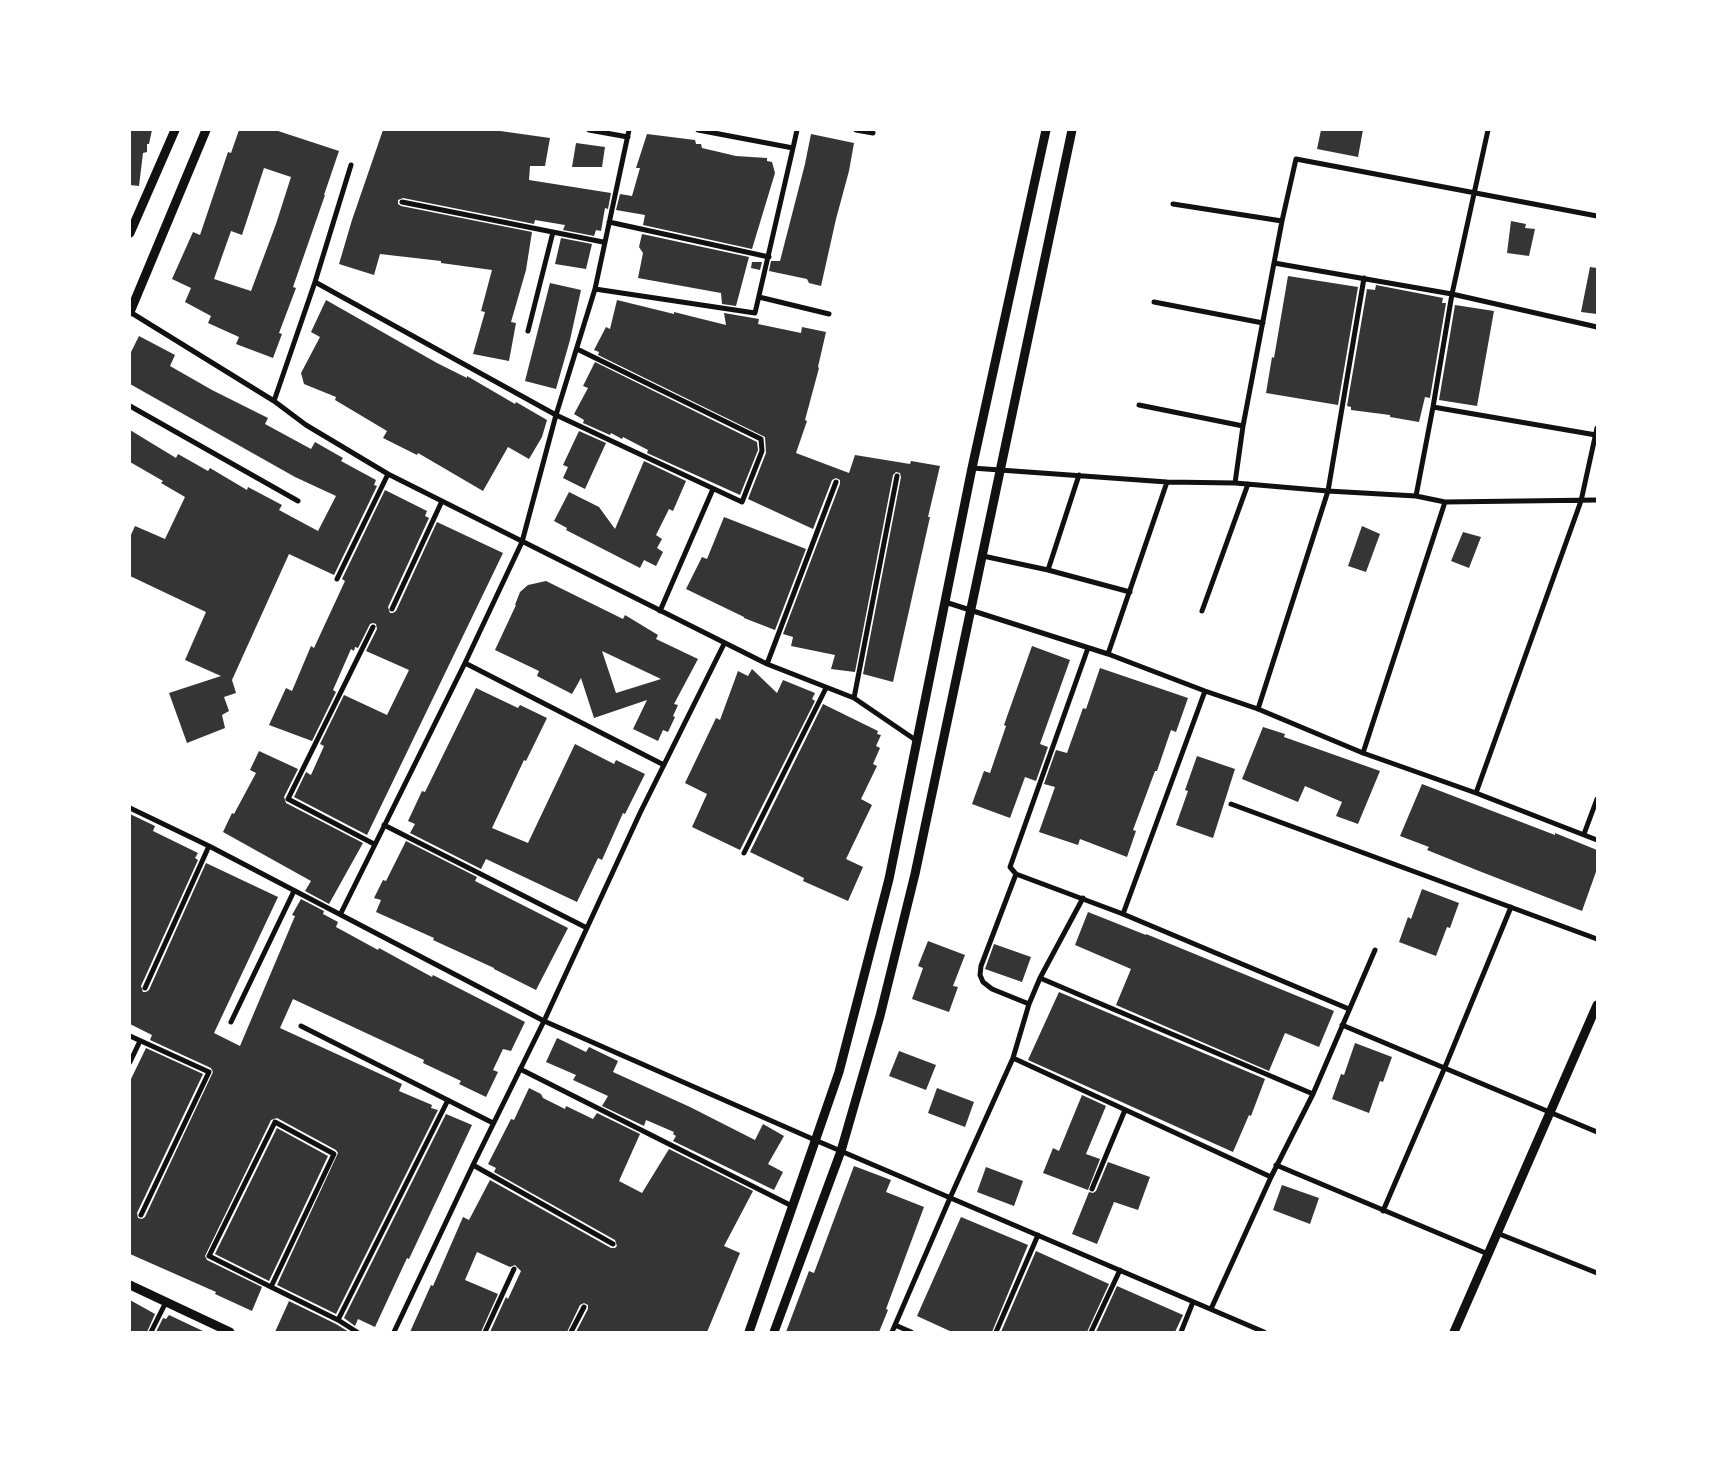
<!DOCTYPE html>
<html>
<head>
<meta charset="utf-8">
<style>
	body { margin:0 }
	#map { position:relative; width:1727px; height:1462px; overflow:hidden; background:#fff; font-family:Ubuntu,sans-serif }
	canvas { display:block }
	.frame { position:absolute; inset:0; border:131px solid #fff; pointer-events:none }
</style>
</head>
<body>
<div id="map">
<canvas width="1727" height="1462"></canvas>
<div class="frame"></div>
</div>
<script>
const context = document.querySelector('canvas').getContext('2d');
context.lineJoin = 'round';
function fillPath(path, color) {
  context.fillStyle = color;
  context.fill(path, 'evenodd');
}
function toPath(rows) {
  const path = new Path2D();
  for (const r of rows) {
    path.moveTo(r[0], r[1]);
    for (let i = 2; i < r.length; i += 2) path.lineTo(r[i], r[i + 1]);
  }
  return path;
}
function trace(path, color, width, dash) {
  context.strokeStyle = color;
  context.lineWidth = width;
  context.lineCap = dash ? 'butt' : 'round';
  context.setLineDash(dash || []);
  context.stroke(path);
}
fillPath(toPath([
	[130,130,152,130,149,144,147,144,147,152,143,153,139,186,130,185],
	[239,130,275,130,339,151,324,195,325,195,293,287,296,288,279,333,282,334,273,358,236,344,239,337,208,323,211,316,185,302,191,288,172,279,193,232,200,235,228,152,231,153],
	[264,168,291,177,276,224,251,291,214,279,231,231,242,235],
	[383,130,493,130,550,138,545,166,530,166,529,180,611,193,608,209,605,208,601,231,596,230,594,236,563,230,565,225,535,220,534,224,403,198,398,200,398,204,401,206,532,232,526,270,511,322,516,323,509,361,473,354,485,312,481,311,492,270,441,263,441,261,380,254,374,275,339,264,352,220],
	[1321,130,1363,130,1358,157,1317,149],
	[647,134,695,140,696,144,701,144,702,148,736,156,767,158,767,161,772,162,775,173,752,249,643,225,645,215,616,210,620,194,632,196,640,168,636,168],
	[811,134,854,143,849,171,836,219,821,286,809,283,807,279,769,271,771,261,780,261,805,164],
	[576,143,605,147,602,167,572,167],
	[1511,221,1526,224,1525,228,1535,229,1529,256,1507,253],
	[642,234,749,257,736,306,722,304,721,293,638,278,643,253,639,247],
	[561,238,592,244,586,269,555,264],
	[752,262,762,262,760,270,751,268],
	[1590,267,1597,268,1597,314,1581,312],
	[1288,276,1358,287,1338,405,1266,393,1272,357,1274,358],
	[550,283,581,290,570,340,556,389,525,381],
	[1376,285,1443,298,1442,303,1446,303,1430,398,1425,397,1419,422,1390,417,1390,415,1351,410,1351,407,1347,406,1367,289,1375,290],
	[326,300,437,363,467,378,467,376,515,404,516,402,547,420,542,437,529,459,508,447,483,491,418,453,417,455,383,438,387,431,335,400,336,397,304,384,301,373,320,337,311,332],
	[617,300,674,314,674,312,726,325,724,313,759,319,758,324,801,333,802,327,826,332,818,367,819,368,805,420,807,421,796,453,849,473,855,455,910,464,911,461,940,466,928,517,930,517,893,682,863,674,901,477,900,473,896,472,893,475,855,672,831,669,835,655,791,646,793,637,783,634,840,484,840,480,836,478,832,480,813,529,748,499,766,453,765,437,598,355,599,352,594,350,606,327,610,329],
	[1455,305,1494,311,1477,406,1439,400],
	[139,336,175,355,170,366,212,390,268,418,265,424,311,449,315,442,343,458,341,461,376,480,374,485,377,486,334,575,289,554,232,680,236,693,224,697,229,711,222,715,225,728,187,743,169,693,221,676,185,660,206,612,130,576,130,537,135,526,165,539,185,497,161,483,163,481,130,462,130,430,176,458,178,454,208,471,210,468,247,490,248,487,282,505,279,510,318,531,336,496,295,477,130,384,130,354],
	[595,362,757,442,758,450,740,495,647,453,648,450,623,437,622,439,611,433,610,435,583,423,584,420,574,414,588,388,583,386],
	[579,431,606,443,585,489,563,478,568,467,563,465],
	[644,461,686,481,673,511,669,509,656,535,662,539,657,548,663,552,656,566,644,560,640,568,566,530,567,528,554,521,569,492,599,507,615,529],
	[385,490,427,511,425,516,429,518,388,607,390,613,393,613,396,611,437,522,503,553,367,835,294,797,306,772,311,775,324,746,320,744,344,695,387,715,409,670,366,651,377,629,376,624,373,623,370,624,358,648,355,647,354,651,351,649,333,690,336,692,312,741,269,725,286,688,292,691,311,646,314,648,345,581,342,579],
	[724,517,806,549,775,630,744,618,744,617,686,589,702,557,707,559],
	[1362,526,1380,534,1366,572,1348,566],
	[1463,532,1481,537,1469,568,1451,561],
	[546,581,623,619,625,615,658,635,656,639,698,659,674,704,678,705,673,716,675,717,668,732,663,730,658,741,633,729,647,700,594,718,581,678,572,694,537,676,539,671,495,650,516,605,515,605,520,592,528,585],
	[602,651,661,679,616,693],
	[1032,646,1070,660,1040,744,1048,747,1036,781,1025,777,1010,818,972,804,984,771,990,773,1006,726,1004,725],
	[1100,668,1188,698,1176,732,1171,730,1157,771,1155,771,1133,830,1136,831,1127,857,1080,839,1078,845,1039,832,1055,787,1044,784,1056,750,1067,753,1083,708,1086,709],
	[752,669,777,693,783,680,815,693,812,699,815,701,740,850,692,827,707,794,685,783,716,718,720,720,738,671,748,676],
	[476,688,518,708,520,705,547,718,526,761,524,760,492,828,528,843,575,744,614,764,616,760,645,774,625,814,623,813,602,860,598,858,577,902,486,859,481,869,410,833,415,824,408,821,422,791,425,792],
	[823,704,878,731,877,734,881,735,876,746,880,748,873,764,877,766,861,799,872,805,846,859,863,867,848,901,803,881,804,878,750,852],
	[1263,727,1285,734,1284,737,1380,771,1358,824,1336,816,1342,802,1305,786,1298,802,1242,779],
	[259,751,298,769,284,797,286,803,363,843,329,904,305,891,311,881,223,832,232,813,234,814,256,773,250,770],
	[1197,756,1235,769,1213,838,1176,825,1188,791,1185,790],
	[1422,784,1555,835,1555,833,1597,850,1597,869,1582,911,1479,871,1427,850,1429,847,1400,836],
	[130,814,155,826,153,831,198,853,195,858,198,860,141,986,143,992,146,992,149,990,206,863,278,897,214,1033,240,1046,295,916,292,915,301,899,324,911,323,914,338,922,336,927,378,950,379,948,432,977,433,975,525,1022,511,1051,503,1049,493,1070,498,1072,486,1097,459,1084,461,1081,423,1063,424,1060,293,999,280,1028,402,1084,399,1091,432,1105,431,1108,438,1110,336,1314,277,1285,338,1153,336,1150,277,1118,271,1120,205,1256,207,1260,262,1287,252,1311,215,1294,216,1292,130,1254,130,1081,146,1048,203,1074,137,1213,138,1218,142,1219,145,1217,213,1072,211,1068,150,1040,152,1035,130,1024],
	[406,841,477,877,475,881,568,928,536,990,494,969,494,968,433,940,434,938,376,912,381,900,374,898,383,880,386,881],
	[1422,889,1459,903,1450,928,1447,927,1436,956,1399,942,1408,917,1411,919],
	[1088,912,1146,935,1146,934,1334,1011,1319,1047,1285,1033,1269,1071,1116,1005,1131,969,1075,945],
	[928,941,965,955,953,986,958,987,949,1012,912,999,923,968,918,966],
	[994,944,1031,957,1022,982,985,969],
	[1059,992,1265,1079,1251,1116,1249,1115,1233,1152,1028,1060],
	[557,1038,586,1052,589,1047,618,1061,613,1072,690,1107,755,1140,763,1124,784,1136,768,1164,783,1172,774,1190,673,1141,676,1136,673,1134,674,1132,646,1120,644,1126,602,1106,608,1096,573,1080,576,1075,546,1062],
	[1355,1043,1392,1057,1383,1082,1380,1081,1369,1113,1332,1099,1341,1074,1344,1075],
	[899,1051,936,1065,926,1090,889,1076],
	[529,1088,541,1094,543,1098,565,1109,566,1106,593,1119,597,1113,640,1134,619,1181,642,1193,669,1149,753,1191,724,1246,740,1253,707,1332,576,1332,588,1309,588,1305,584,1303,580,1305,567,1332,490,1332,506,1297,508,1299,521,1271,515,1265,510,1267,477,1252,465,1280,498,1294,481,1332,410,1332,431,1285,433,1286,463,1217,469,1220,490,1180,611,1248,615,1248,617,1246,615,1240,494,1172,496,1168,488,1164,511,1119,514,1120],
	[937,1088,974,1102,965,1127,928,1113],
	[1082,1095,1106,1106,1086,1154,1100,1159,1088,1190,1043,1173,1053,1148,1059,1151],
	[446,1114,472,1125,409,1259,407,1258,375,1327,358,1319,355,1326,344,1318],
	[277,1128,328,1156,269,1281,215,1254],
	[1108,1162,1150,1177,1138,1210,1114,1202,1097,1244,1072,1234,1089,1192,1093,1193,1096,1191],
	[854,1166,891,1180,886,1192,924,1207,886,1309,888,1310,879,1332,786,1332,809,1271,814,1273],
	[986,1167,1023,1181,1014,1206,977,1192],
	[1282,1185,1319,1198,1310,1224,1273,1210],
	[961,1217,1028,1245,992,1332,952,1332,917,1316],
	[1036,1251,1109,1284,1087,1332,1001,1332],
	[1117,1286,1183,1315,1175,1332,1096,1332],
	[130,1300,155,1314,147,1332,130,1332],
	[289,1301,336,1324,349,1332,275,1332],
	[169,1315,205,1332,156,1332,163,1318,166,1319]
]), '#353535');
trace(toPath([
	[589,130,628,137],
	[856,130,873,133],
	[793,148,797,130],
	[402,202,603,242],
	[1173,204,1282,221],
	[609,222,769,257],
	[1274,263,1452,294,1597,327],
	[315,282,556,415,742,502,762,451,761,439,577,349],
	[595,289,755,313,793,148,698,130],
	[759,297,829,314],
	[1154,302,1263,323],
	[130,312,274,401,306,425,388,474,767,664,854,698,917,741],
	[528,331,553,232],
	[274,401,315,282,351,165],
	[1139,405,1243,426],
	[130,406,298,501],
	[1433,407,1596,435],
	[972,468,1167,482,1235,483,1328,491,1416,496,1445,502,1597,500],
	[1235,483,1243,426,1282,221,1296,159,1597,216],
	[1416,496,1433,407,1452,294,1488,130],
	[983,556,1048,570,1130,592],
	[1048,570,1079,475],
	[337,579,388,474],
	[945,602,1108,654,1205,691,1258,709,1363,753,1476,793,1597,840],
	[392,609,442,501],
	[660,611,713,489],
	[1202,611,1248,484],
	[373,627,288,799,374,844],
	[1088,648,1010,867,1016,874,1123,914,1349,1009],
	[1108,654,1167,482],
	[465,663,664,765],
	[767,664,836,482],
	[854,698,897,476],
	[1258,709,1328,491,1364,278],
	[1363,753,1445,502],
	[1476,793,1581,501,1597,428],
	[1231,804,1597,939],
	[130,808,209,846,544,1021,815,1140,1264,1332],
	[384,825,587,928],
	[1584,834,1597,799],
	[744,853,826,688],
	[1016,874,981,966,980,975,983,982,992,989,1029,1004],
	[341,913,465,663,522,542,556,415,595,289,629,130],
	[1123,914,1205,691],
	[1040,978,1313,1094],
	[145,988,209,846],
	[231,1022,294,891],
	[1342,1025,1597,1132],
	[301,1026,493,1123],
	[130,1036,209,1072,141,1215],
	[1013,1058,1271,1177],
	[130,1062,140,1041],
	[520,1069,792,1206],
	[473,1165,613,1244],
	[1276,1165,1488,1254],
	[1092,1189,1125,1110],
	[1383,1211,1445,1067,1511,907],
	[1497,1233,1597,1273],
	[271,1287,334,1154,275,1122,209,1256,271,1287,338,1320,357,1332],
	[1211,1309,1271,1177,1313,1094,1375,950],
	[338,1320,448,1100],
	[895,1325,911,1332],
	[151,1332,166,1302],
	[394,1332,473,1165,544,1021,640,813,724,644],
	[485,1332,514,1269],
	[571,1332,584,1307],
	[892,1332,950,1198,1013,1058,1029,1004,1040,978,1083,898],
	[996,1332,1038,1235],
	[1091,1332,1120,1270],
	[1181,1332,1193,1302]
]), '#111', 5);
trace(toPath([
	[130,233,175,130],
	[130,312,206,130],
	[130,1285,230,1332],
	[749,1332,839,1072,889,879,972,468,1046,130],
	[774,1332,841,1151,880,1016,915,874,1072,130],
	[1454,1332,1597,1005]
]), '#111', 9);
</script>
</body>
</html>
